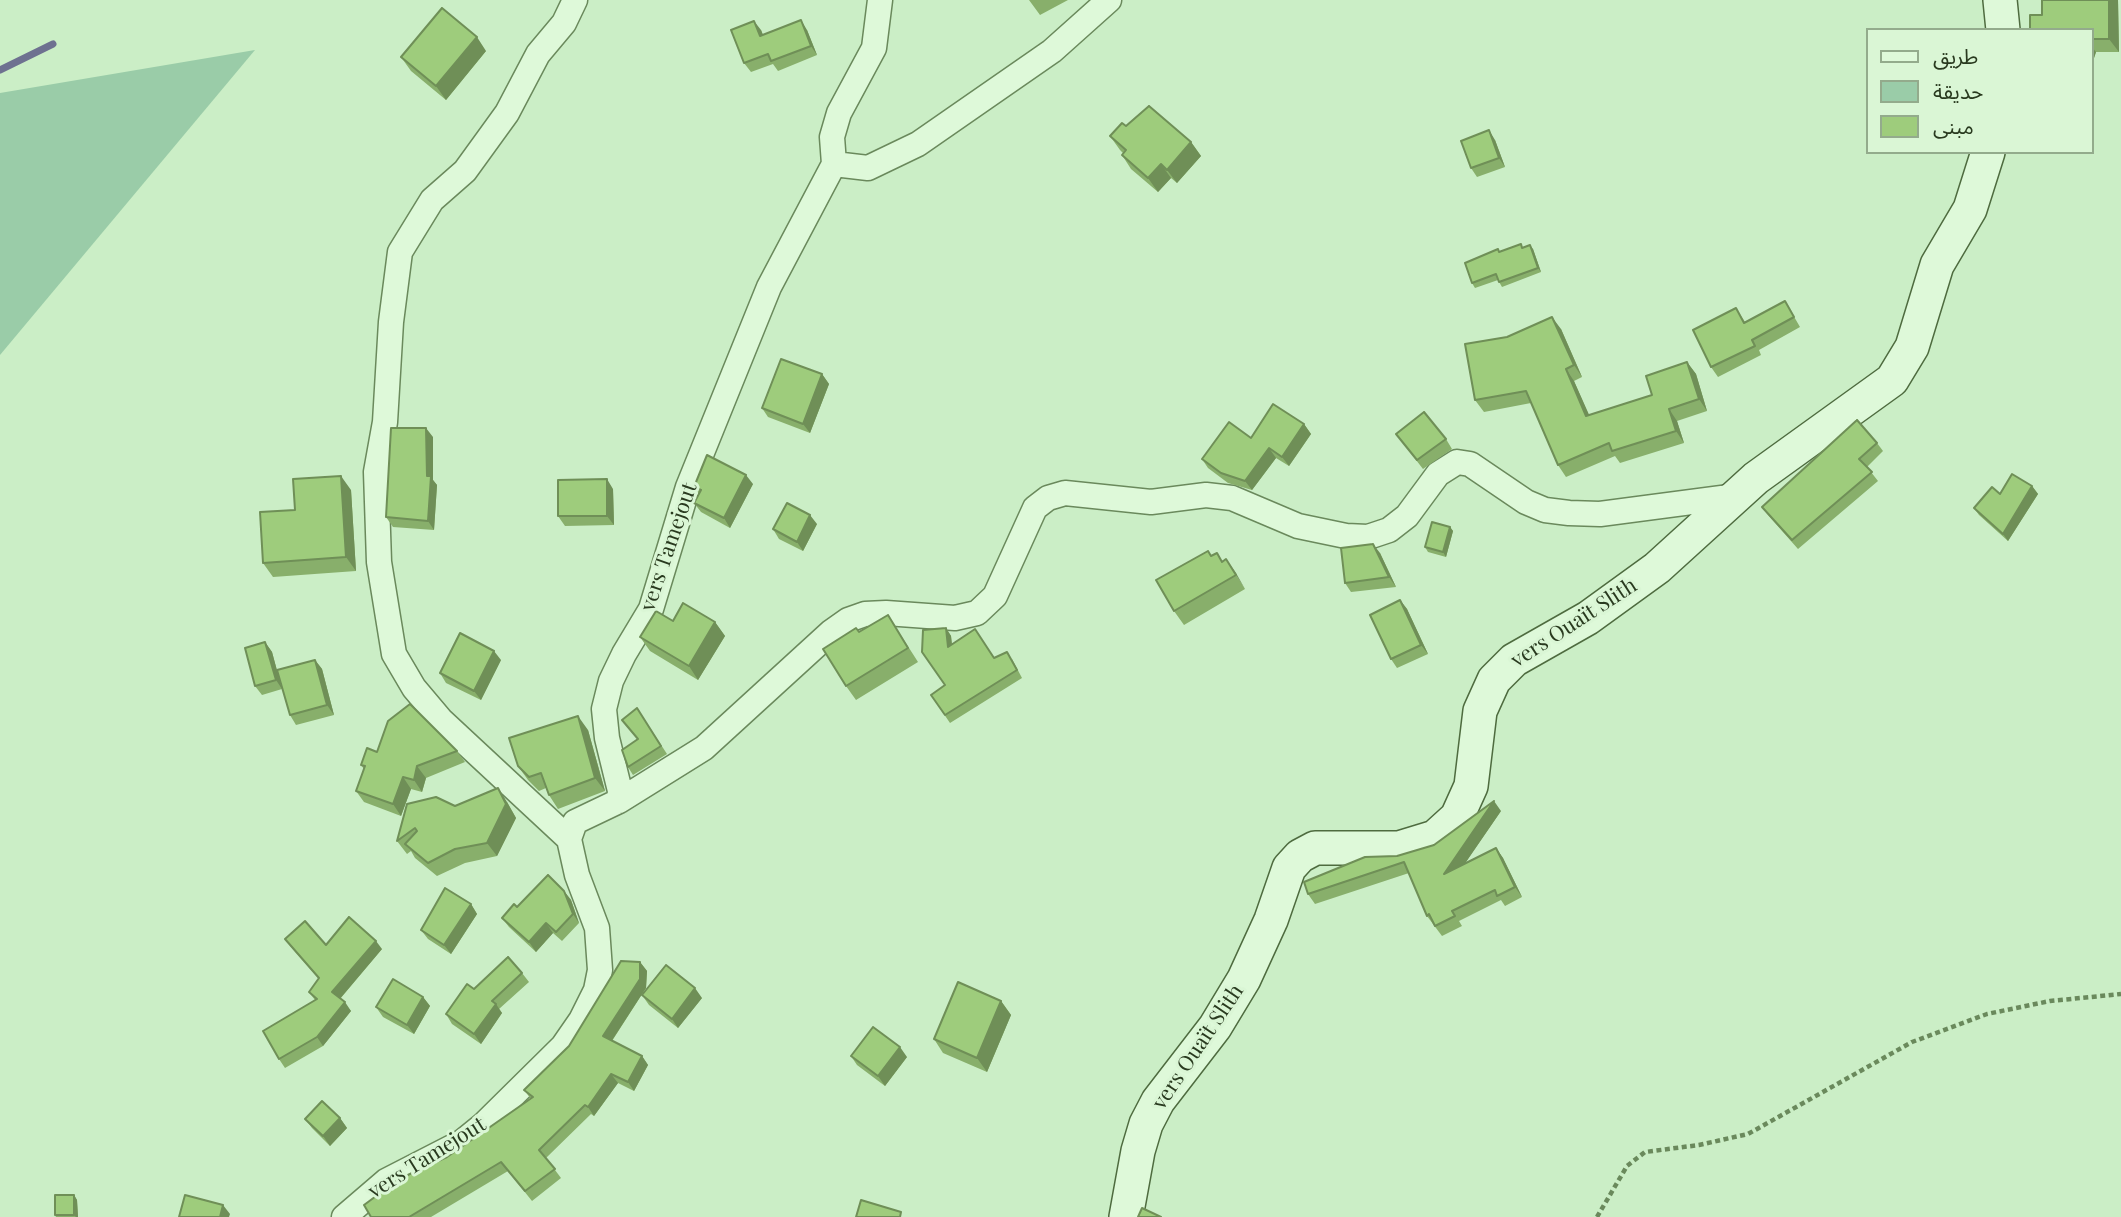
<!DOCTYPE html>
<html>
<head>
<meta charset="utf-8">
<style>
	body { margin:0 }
	#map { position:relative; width:2121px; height:1217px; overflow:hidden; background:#cbeec6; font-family:"Playfair Display","Noto Sans Arabic",serif }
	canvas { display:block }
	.legend { position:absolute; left:1866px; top:28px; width:228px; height:126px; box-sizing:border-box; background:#daf6d5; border:2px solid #93ab8c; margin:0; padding:9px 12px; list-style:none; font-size:21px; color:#293a1f }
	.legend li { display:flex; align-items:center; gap:14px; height:35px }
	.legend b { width:35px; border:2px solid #93ab8c }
</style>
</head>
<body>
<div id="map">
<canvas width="2121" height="1217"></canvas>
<ul class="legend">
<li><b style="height:9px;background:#def9d9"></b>طريق</li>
<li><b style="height:19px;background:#9acca8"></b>حديقة</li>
<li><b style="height:19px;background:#9ecc7c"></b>مبنى</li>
</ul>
</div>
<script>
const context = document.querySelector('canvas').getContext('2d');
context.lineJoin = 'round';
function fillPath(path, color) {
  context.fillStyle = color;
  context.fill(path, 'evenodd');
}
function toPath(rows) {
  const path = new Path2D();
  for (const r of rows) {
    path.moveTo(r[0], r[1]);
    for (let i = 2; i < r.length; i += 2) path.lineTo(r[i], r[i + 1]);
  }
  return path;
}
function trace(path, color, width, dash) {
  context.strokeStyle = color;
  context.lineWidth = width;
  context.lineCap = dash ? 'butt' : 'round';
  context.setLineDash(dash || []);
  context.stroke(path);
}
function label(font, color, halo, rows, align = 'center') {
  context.font = font + ' "Playfair Display",serif';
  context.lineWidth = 6;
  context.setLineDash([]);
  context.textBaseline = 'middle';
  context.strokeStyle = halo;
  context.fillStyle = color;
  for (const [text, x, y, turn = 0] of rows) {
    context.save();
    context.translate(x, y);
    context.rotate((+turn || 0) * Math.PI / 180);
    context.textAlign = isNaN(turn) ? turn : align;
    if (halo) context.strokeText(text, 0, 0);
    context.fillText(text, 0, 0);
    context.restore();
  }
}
fillPath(toPath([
	[255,50,0,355,0,93]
]), '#9acca8');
trace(toPath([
	[0,70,53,44]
]), '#6e7190', 7);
const street = toPath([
	[834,164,868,168,918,144,1052,51,1109,0],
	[834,164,832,137,839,113,874,48,880,0],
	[619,801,704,748,831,632,848,620,865,614,886,613,955,618,977,613,995,596,1035,508,1048,498,1065,493,1151,502,1206,495,1232,498,1298,526,1346,536,1368,537,1389,530,1407,516,1438,474,1457,462,1470,464,1526,502,1545,510,1569,513,1600,514,1737,496],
	[569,839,441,720,414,688,394,654,379,562,376,472,385,422,391,322,400,252,432,200,465,171,507,113,538,54,564,23,575,0],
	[344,1217,386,1181,462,1142,483,1125,563,1046,581,1020,596,990,600,970,597,928,577,875,569,839,575,822,619,801,620,791,607,738,604,709,611,681,624,654,651,609,688,487,769,287,834,164]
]);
const secondary = toPath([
	[2000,0,2003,30],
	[1126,1217,1138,1151,1146,1124,1158,1101,1215,1027,1244,979,1271,920,1289,868,1300,856,1315,848,1399,848,1435,837,1457,817,1471,786,1480,711,1494,680,1514,660,1588,618,1657,568,1756,478,1892,380,1912,347,1937,265,1970,209,1988,152]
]);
trace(street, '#6a895c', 27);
trace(secondary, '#4e6b3f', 36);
trace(toPath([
	[1597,1217,1627,1166,1645,1152,1699,1145,1748,1134,1912,1042,1987,1014,2050,1001,2121,994]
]), '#6a895c', 4.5, [5, 3.5]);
trace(street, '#def9d9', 24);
trace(secondary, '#def9d9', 33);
fillPath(toPath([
	[1029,0,1068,0,1040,15],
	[2042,0,2118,0,2119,52,2096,52,2091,67,2091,30,2042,15],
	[761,30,763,35,807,30,817,55,778,71,773,64,751,72,744,63],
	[486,51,446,100,411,71,401,57],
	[1126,126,1191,142,1201,156,1177,183,1171,178,1158,192,1131,169,1122,155,1123,153,1120,150,1110,136],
	[1495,140,1505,167,1477,177,1471,168],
	[1523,247,1533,249,1541,272,1502,287,1498,280,1475,288,1472,283,1500,252],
	[1785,301,1800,327,1759,350,1761,355,1718,377,1711,367,1736,308,1745,322],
	[1561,329,1582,377,1574,381,1589,416,1652,395,1687,362,1696,374,1707,411,1677,421,1684,443,1620,463,1615,456,1566,477,1558,465,1531,403,1484,412,1475,400],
	[822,374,829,384,810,433,768,417,762,408],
	[1304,424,1311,434,1289,466,1276,458,1252,490,1228,483,1208,468,1202,459,1251,438],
	[1396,434,1446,439,1452,449,1423,469],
	[433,437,433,480,437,485,434,530,393,527,386,517],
	[1877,443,1883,451,1867,467,1878,481,1798,549,1768,515,1762,507],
	[753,484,730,528,701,512,694,503,699,494,694,487],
	[2032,486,2038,494,2008,541,1979,515,1974,508,2000,494],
	[613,489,614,525,565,526,558,516],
	[351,490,356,571,273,577,263,563,295,510],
	[817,524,803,551,779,539,773,529],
	[1450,527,1453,531,1446,557,1428,552,1425,547],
	[1380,553,1396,587,1351,592,1345,583],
	[1212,556,1222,561,1226,559,1245,589,1184,625,1174,611],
	[1400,600,1407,609,1428,654,1397,668,1391,659],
	[888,615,918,662,856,700,846,686,859,632],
	[673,621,715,622,725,636,698,680,650,651,640,637],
	[946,628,951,636,952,645,994,658,1012,659,1022,678,950,723,931,695,945,685],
	[265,642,272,652,282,689,262,695,255,686],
	[315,660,322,669,334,715,296,725,290,715],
	[501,660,481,700,446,683,440,673],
	[637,708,667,754,633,775,628,767,637,740],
	[588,730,605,791,558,809,549,795,546,788,539,791,528,780,518,766],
	[457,751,465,762,426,778,422,792,411,789,401,816,364,802,356,791,364,769,361,765,377,752],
	[507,802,516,818,497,856,465,863,437,876,415,858,411,851,407,854,397,841,407,804,455,806],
	[1501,811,1465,863,1496,848,1503,858,1522,897,1505,906,1501,900,1459,921,1462,926,1442,936,1427,916,1409,873,1315,904,1308,894,1434,845],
	[564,891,571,900,579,923,562,941,553,933,536,952,509,927,502,918,517,907],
	[471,904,477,914,451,954,428,939,421,930],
	[285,939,326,945,382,949,340,999,351,1011,323,1046,285,1068,279,1059,315,1000,309,992,319,979,291,947],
	[640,962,647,971,646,988,612,1041,642,1056,648,1065,634,1091,618,1083,594,1116,591,1114,546,1158,561,1178,532,1201,508,1171,431,1217,371,1217,447,1157,531,1099,524,1090,569,1046],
	[522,973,529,982,499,1009,502,1013,481,1044,452,1024,446,1014,474,989],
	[642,995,702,998,678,1028,649,1005],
	[423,997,430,1006,414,1034,383,1017,376,1007],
	[1001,1001,1011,1015,987,1072,943,1053,934,1039],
	[851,1056,907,1057,885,1086,857,1065],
	[340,1118,347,1128,330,1146,312,1128,305,1119],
	[74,1195,77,1200,78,1217,56,1217,55,1215]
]), '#88af6b');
fillPath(toPath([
	[2109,0,2118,0,2119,52,2109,39],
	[801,20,807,30,817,55,811,46],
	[754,21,761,30,767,45,760,36],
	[477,37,486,51,446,100,436,86],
	[2091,46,2096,52,2091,67],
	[1489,130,1495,140,1505,167,1499,158],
	[1191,142,1201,156,1177,183,1167,170],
	[1161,164,1171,178,1158,192,1148,178],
	[1530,245,1533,249,1541,272,1538,268],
	[1552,317,1561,329,1582,377,1574,365],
	[1687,362,1696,374,1707,411,1699,399],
	[1566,369,1574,381,1595,428,1586,416],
	[822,374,829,384,810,433,803,424],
	[1669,409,1677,421,1684,443,1676,431],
	[1304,424,1311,434,1289,466,1282,457],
	[426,428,433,437,433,480,437,485,434,530,428,521],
	[1269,448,1276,458,1252,490,1245,481],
	[746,475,753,484,730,528,724,518],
	[341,476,351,490,356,571,346,557],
	[607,479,613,489,614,525,607,516],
	[2032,486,2038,494,2008,541,2003,534],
	[810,515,817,524,803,551,797,542],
	[1450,527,1453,531,1446,557,1443,552],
	[1373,544,1380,553,1396,587,1389,577],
	[1226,559,1236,573,1245,589,1236,575],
	[1400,600,1407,609,1428,654,1421,645],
	[715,622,725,636,698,680,689,666],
	[946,628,951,636,953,655,948,647],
	[265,642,272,652,282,689,276,680],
	[494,651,501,660,481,700,474,691],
	[315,660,322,669,334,715,327,705],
	[578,716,588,730,605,791,595,778],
	[417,766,426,778,422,792,414,780],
	[403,777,411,789,401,816,393,804],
	[498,788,507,802,516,818,497,856,487,843],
	[1494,801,1501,811,1451,884,1444,874],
	[1496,848,1503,858,1522,897,1515,887],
	[564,891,571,900,579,923,573,914],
	[471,904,477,914,451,954,444,945],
	[546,923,553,933,536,952,529,942],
	[376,941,382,949,338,1001,332,992],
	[640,962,647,971,646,988,609,1045,603,1036],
	[695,988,702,998,678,1028,672,1019],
	[423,997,430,1006,414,1034,407,1025],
	[1001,1001,1011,1015,987,1072,977,1058],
	[345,1002,351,1011,323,1046,317,1037],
	[496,1004,502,1013,481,1044,474,1034],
	[900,1047,907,1057,885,1086,878,1076],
	[642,1056,648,1065,634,1091,628,1082],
	[611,1074,618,1083,594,1116,588,1107],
	[340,1118,347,1128,330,1146,323,1136],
	[74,1195,77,1200,78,1217,76,1217,74,1215],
	[223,1205,230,1214,229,1217,220,1217]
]), '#6f8f57');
const building = toPath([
	[2042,0,2109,0,2109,39,2091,39,2091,30,2030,30,2030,15,2042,15,2042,0],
	[442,8,477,37,436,86,401,57,442,8],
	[801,20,811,46,771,61,768,54,744,63,731,30,754,21,760,36,801,20],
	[1149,106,1191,142,1167,170,1161,164,1148,178,1122,155,1126,150,1110,136,1122,123,1126,126,1149,106],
	[1489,130,1499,158,1471,168,1461,141,1489,130],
	[1521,244,1522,248,1530,245,1538,268,1499,282,1496,274,1472,283,1465,263,1498,249,1499,252,1521,244],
	[1785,301,1794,317,1752,340,1755,346,1711,367,1693,330,1736,308,1744,323,1785,301],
	[1552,317,1574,365,1566,369,1586,416,1652,395,1646,376,1687,362,1699,399,1669,409,1676,431,1612,451,1609,443,1558,465,1526,391,1475,400,1465,344,1507,337,1552,317],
	[781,359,822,374,803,424,762,408,781,359],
	[1273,404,1304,424,1282,457,1269,448,1245,481,1221,473,1202,459,1229,422,1251,438,1273,404],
	[1424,412,1446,439,1417,460,1396,434,1424,412],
	[1857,420,1877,443,1859,459,1872,472,1792,540,1762,507,1857,420],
	[391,428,426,428,427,476,431,476,428,521,386,517,391,428],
	[707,455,746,475,724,518,694,503,701,490,694,487,707,455],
	[2012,474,2032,486,2003,534,1974,508,1992,487,2000,494,2012,474],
	[341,476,346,557,263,563,260,512,295,510,293,479,341,476],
	[607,479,607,516,558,516,558,480,607,479],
	[787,503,810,515,797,542,773,529,787,503],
	[1432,522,1450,527,1443,552,1425,547,1432,522],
	[1373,544,1389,577,1345,583,1341,548,1373,544],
	[1208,551,1211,556,1217,553,1222,562,1226,559,1236,575,1174,611,1156,580,1208,551],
	[1400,600,1421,645,1391,659,1370,615,1400,600],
	[683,603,715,622,689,666,640,637,656,611,673,621,683,603],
	[888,615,908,648,846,686,823,649,856,628,859,632,888,615],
	[946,628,948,647,975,629,994,658,1007,652,1017,670,945,715,931,695,945,685,922,652,923,630,946,628],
	[460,633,494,651,474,691,440,673,460,633],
	[265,642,276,680,255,686,245,648,265,642],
	[315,660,327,705,290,715,277,670,315,660],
	[410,704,457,751,417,766,414,780,403,777,393,804,356,791,365,766,361,765,367,748,377,752,388,721,410,704],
	[637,708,661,746,628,767,622,750,638,739,622,720,637,708],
	[578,716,595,778,549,795,541,773,529,777,518,766,509,738,578,716],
	[498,788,506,804,487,843,455,849,428,863,405,844,417,831,415,828,397,841,407,804,436,797,455,806,498,788],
	[1494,801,1444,874,1496,848,1515,887,1497,896,1495,890,1452,911,1455,916,1435,926,1429,914,1427,916,1404,862,1308,894,1304,882,1365,857,1397,856,1434,845,1494,801],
	[548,875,564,891,573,914,556,932,546,923,529,942,502,918,514,904,517,907,548,875],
	[445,888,471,904,444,945,421,930,445,888],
	[349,917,376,941,332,992,345,1002,317,1037,279,1059,263,1031,317,999,309,992,319,978,285,939,305,921,326,945,349,917],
	[508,957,522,973,492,1001,496,1004,474,1034,446,1014,467,984,474,989,508,957],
	[621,961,640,962,640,979,603,1036,642,1056,628,1082,611,1074,588,1107,585,1105,539,1150,555,1169,525,1191,501,1162,409,1217,371,1217,364,1205,399,1179,447,1157,533,1097,524,1090,569,1046,621,961],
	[666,965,695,988,672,1019,642,995,666,965],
	[393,979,423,997,407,1025,376,1007,393,979],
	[958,982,1001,1001,977,1058,934,1039,958,982],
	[873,1027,900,1047,878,1076,851,1056,873,1027],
	[322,1101,340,1118,323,1136,305,1119,322,1101],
	[55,1195,74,1195,74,1215,55,1215,55,1195],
	[185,1195,223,1205,220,1217,179,1217,185,1195],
	[861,1200,901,1212,900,1217,856,1217,861,1200],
	[1142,1208,1161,1217,1138,1217,1142,1208]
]);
fillPath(building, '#9ecc7c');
trace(building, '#6f8f57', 2);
label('21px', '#293a1f', '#daf6d5', [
	["vers Tamejout",669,547,-71],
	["vers Ouaït Slith",1574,623,-33],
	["vers Ouaït Slith",1198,1047,-56],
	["vers Tamejout",427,1158,-32]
]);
</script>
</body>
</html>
